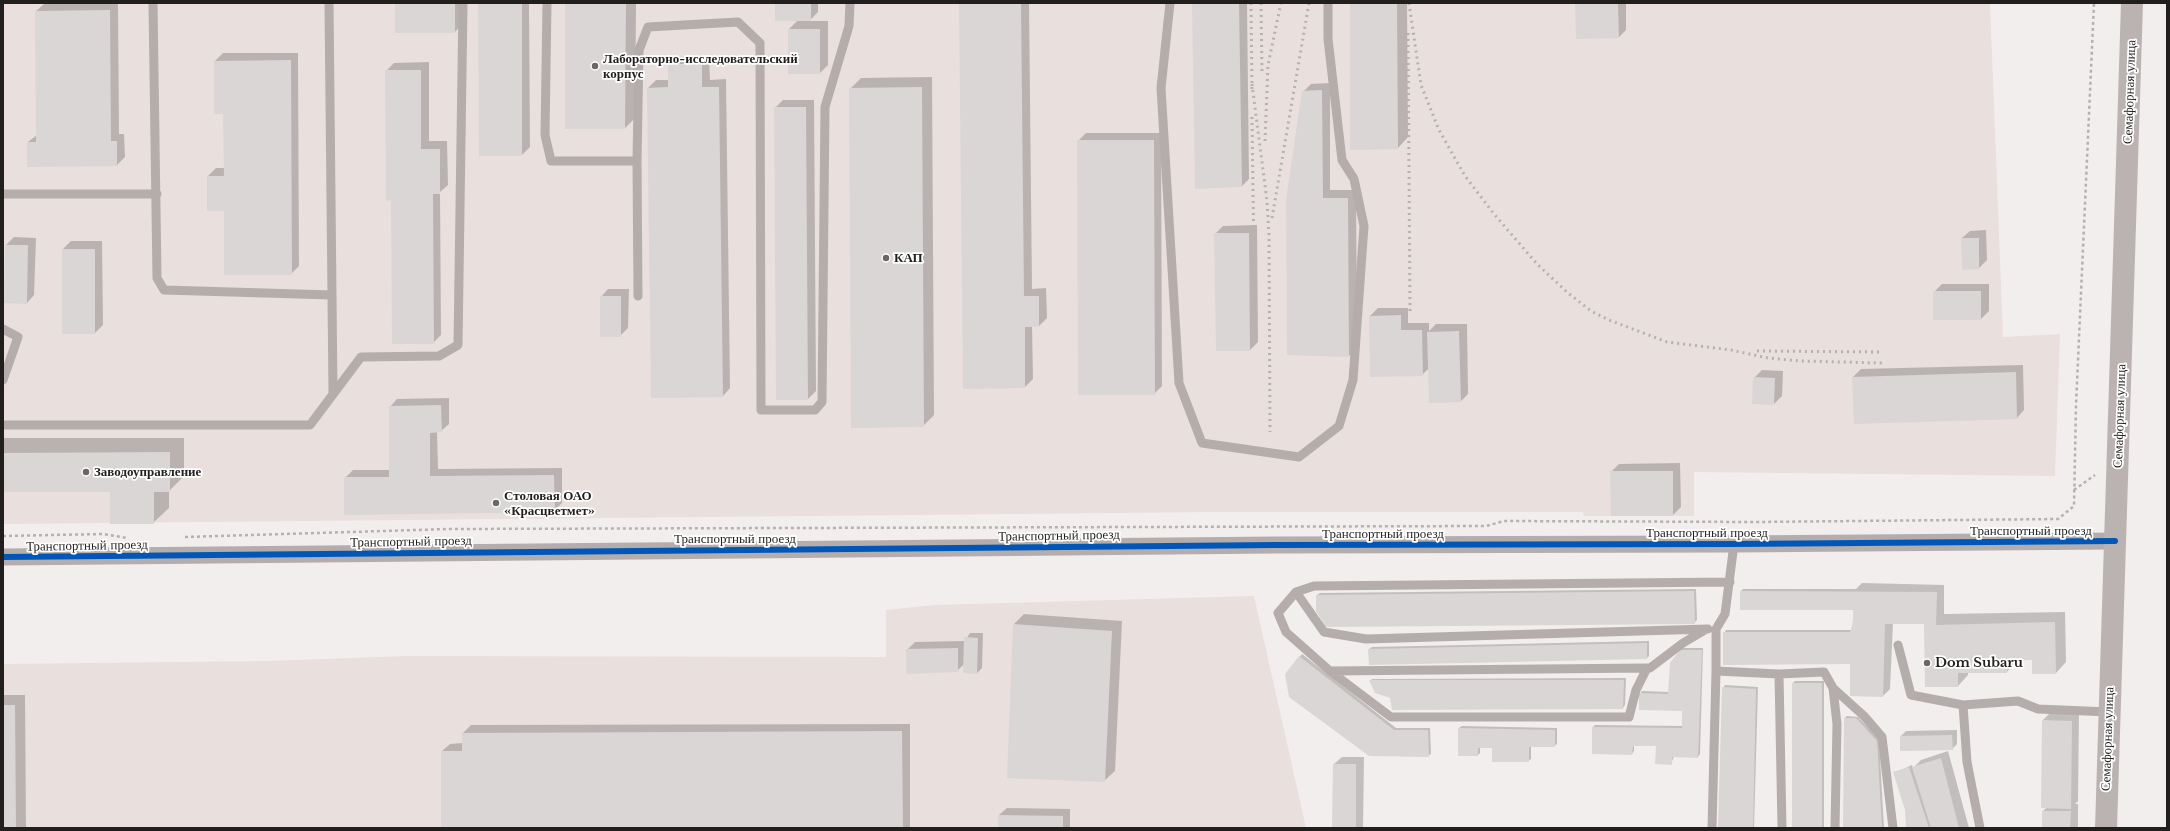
<!DOCTYPE html>
<html>
<head>
<meta charset="utf-8">
<style>
	body { margin:0 }
	#map { position:relative; width:2170px; height:831px; overflow:hidden; background:#f2eeed; font-family:"Libre Baskerville",serif }
	canvas { display:block }
	.frame { position:absolute; inset:0; border:4px solid #211f1e; pointer-events:none }
</style>
</head>
<body>
<div id="map">
<canvas width="2170" height="831"></canvas>
<div class="frame"></div>
</div>
<script>
const context = document.querySelector('canvas').getContext('2d');
context.lineJoin = 'round';
function fillPath(path, color) {
  context.fillStyle = color;
  context.fill(path, 'evenodd');
}
function toPath(rows) {
  const path = new Path2D();
  for (const r of rows) {
    path.moveTo(r[0], r[1]);
    for (let i = 2; i < r.length; i += 2) path.lineTo(r[i], r[i + 1]);
  }
  return path;
}
function trace(path, color, width, dash) {
  context.strokeStyle = color;
  context.lineWidth = width;
  context.lineCap = dash ? 'butt' : 'round';
  context.setLineDash(dash || []);
  context.stroke(path);
}
function label(font, color, halo, rows, align = 'center') {
  context.font = font + ' "Libre Baskerville",serif';
  context.lineWidth = 3.5;
  context.setLineDash([]);
  context.textBaseline = 'middle';
  context.strokeStyle = halo;
  context.fillStyle = color;
  for (const [text, x, y, turn = 0] of rows) {
    context.save();
    context.translate(x, y);
    context.rotate((+turn || 0) * Math.PI / 180);
    context.textAlign = isNaN(turn) ? turn : align;
    if (halo) context.strokeText(text, 0, 0);
    context.fillText(text, 0, 0);
    context.restore();
  }
}
fillPath(toPath([
	[3,3,1990,3,2003,337,2060,334,2055,476,1694,472,1694,516,1584,516,1583,512,1213,512,3,524],
	[1254,596,1306,828,3,828,3,664,269,661,406,656,886,657,886,610,934,605]
]), '#e9dfdd');
fillPath(toPath([
	[118,3,119,134,124,134,125,157,117,165,28,142,37,135,36,11,44,4],
	[396,3,462,3,462,24,455,32],
	[479,3,529,3,530,147,522,155,480,155],
	[566,3,636,3,635,118,625,128],
	[776,3,818,3,818,12,809,21,828,21,828,65,820,73,789,29,798,20],
	[960,3,1029,3,1032,289,1046,288,1047,318,1039,326,1032,326,1033,379,1025,387],
	[1193,3,1247,3,1249,179,1242,186],
	[1351,3,1407,3,1408,137,1398,148],
	[1576,3,1626,3,1626,30,1619,37],
	[223,53,298,53,299,266,291,274,225,210,208,176,216,168,224,168,224,113,215,61],
	[709,56,710,80,726,79,730,388,723,396,648,88,656,80,669,80,669,65,676,57],
	[429,62,429,141,447,141,448,185,440,192,441,335,433,343,392,199,386,71,394,63],
	[932,77,934,415,923,426,850,89,861,78],
	[1330,83,1330,190,1356,190,1357,349,1349,356,1303,92,1311,84],
	[783,100,814,100,816,391,808,399,775,108],
	[1086,133,1161,133,1162,386,1154,394,1078,141],
	[1257,225,1258,342,1250,350,1217,350,1215,234,1223,226],
	[1986,230,1987,260,1979,268,1962,238,1970,231],
	[14,237,36,238,34,295,27,303,6,245],
	[71,241,102,241,103,325,95,333,63,249],
	[1942,284,1989,284,1989,311,1981,319,1934,292],
	[608,289,629,289,628,328,620,336,601,297],
	[1378,308,1408,308,1408,323,1429,323,1429,331,1436,324,1467,324,1468,394,1461,401,1429,368,1422,375,1370,316],
	[2023,365,2024,410,2017,418,1853,377,1861,369],
	[1762,370,1783,371,1782,396,1774,404,1754,378],
	[449,398,449,424,441,431,437,432,438,469,562,468,562,503,554,511,345,478,353,470,390,470,390,407,397,399],
	[3,438,184,438,184,476,169,491,169,508,153,523,111,491,3,491],
	[1680,463,1681,507,1673,515,1612,515,1611,472,1619,464],
	[1862,583,1944,585,1944,614,2065,612,2066,662,2056,673,2033,659,2017,659,2007,672,1968,672,1968,675,1958,686,1927,623,1893,623,1890,689,1883,696,1851,663,1724,633,1726,630,1852,630,1854,608,1741,591,1743,589,1856,589],
	[1696,589,1697,620,1694,623,1317,595,1320,593],
	[1024,614,1122,621,1115,771,1104,781,1014,624],
	[970,633,983,633,982,668,977,673,964,664,957,671,907,650,915,642,965,641],
	[1649,641,1649,656,1647,658,1369,649,1372,647],
	[1683,648,1703,648,1700,754,1698,757,1674,756,1671,764,1657,745,1634,745,1634,751,1632,754,1593,727,1595,725,1683,726,1683,710,1640,694,1642,691,1669,692,1680,650],
	[1302,654,1396,728,1430,728,1431,754,1428,756,1287,675],
	[1626,678,1625,705,1623,708,1391,697,1370,681,1372,679],
	[1795,681,1824,681,1824,828,1793,828,1793,683],
	[1725,685,1758,687,1754,828,1719,828,1723,688],
	[3,695,25,695,26,828,3,828],
	[2051,712,2079,713,2078,801,2075,804,2078,804,2078,828,2043,828,2043,811,2047,807,2042,807,2043,720],
	[1847,716,1858,717,1879,739,1884,828,1844,828,1845,718],
	[910,724,910,828,442,828,442,751,450,744,463,743,463,733,471,725],
	[1462,726,1557,728,1557,744,1554,746,1531,746,1531,759,1528,761,1493,747,1480,747,1480,753,1478,755,1459,728],
	[1957,730,1957,744,1952,749,1901,736,1906,731],
	[1948,751,1969,828,1907,828,1906,809,1894,773,1912,765,1913,768,1921,760],
	[1342,757,1364,757,1363,828,1333,828,1334,764],
	[1007,808,1070,809,1070,828,999,828,999,815]
]), '#0003');
fillPath(toPath([
	[395,3,455,3,455,33,395,33],
	[478,3,522,3,522,156,479,156],
	[565,3,626,3,625,129,565,129],
	[775,3,811,3,811,21,775,21],
	[959,3,1021,3,1024,296,1039,296,1039,327,1025,327,1025,388,963,389],
	[1192,3,1239,3,1242,187,1195,189],
	[1350,3,1397,3,1398,149,1350,150],
	[1575,3,1618,3,1619,38,1576,39],
	[110,10,111,141,117,141,117,166,27,167,27,142,36,142,35,11],
	[788,29,820,29,820,74,788,74],
	[291,60,292,275,224,275,224,211,207,211,207,176,224,176,223,114,214,114,214,61],
	[668,64,702,64,702,87,719,87,723,397,651,398,647,88,668,87],
	[385,70,421,70,421,149,440,149,440,194,433,194,434,344,392,344,391,200,386,201],
	[922,87,924,427,851,428,849,88],
	[1322,90,1323,198,1348,198,1349,357,1287,355,1286,200,1302,91],
	[774,107,806,107,808,400,776,400],
	[1077,140,1154,140,1155,395,1078,395],
	[1214,233,1249,233,1250,351,1216,351],
	[1961,238,1979,238,1979,269,1962,270],
	[5,245,28,245,27,304,4,303],
	[62,249,95,249,95,334,62,334],
	[1933,291,1981,291,1981,320,1933,320],
	[600,296,621,296,621,337,600,337],
	[1401,315,1401,330,1422,330,1423,376,1370,377,1369,316],
	[1459,331,1461,402,1429,403,1427,332],
	[2016,372,2017,419,1854,424,1852,377],
	[1753,377,1775,378,1774,405,1752,404],
	[441,405,442,432,430,433,430,476,554,475,555,512,344,515,344,477,389,477,389,406],
	[170,452,170,492,154,492,154,524,110,524,110,492,3,492,3,453],
	[1610,471,1673,471,1673,516,1611,516],
	[1694,591,1695,624,1326,627,1316,611,1316,595],
	[1740,591,1937,592,1936,625,2055,622,2056,674,2032,674,2032,660,2007,661,2007,673,1958,673,1958,687,1925,687,1924,624,1885,624,1883,697,1850,696,1850,664,1723,665,1723,632,1850,632,1853,623,1853,610,1740,610],
	[1013,624,1112,631,1105,782,1007,778],
	[964,637,978,638,977,674,963,673],
	[1647,643,1647,659,1369,665,1368,649],
	[958,648,958,672,906,674,906,649],
	[1680,650,1702,650,1698,758,1672,757,1672,765,1655,764,1656,746,1633,746,1632,755,1592,754,1592,727,1682,728,1682,711,1639,710,1639,693,1668,694,1670,663],
	[1299,656,1394,730,1428,730,1429,757,1369,756,1289,697,1285,674],
	[1369,680,1624,680,1623,709,1392,710,1390,698,1375,693],
	[1792,683,1822,683,1822,828,1792,828],
	[1722,687,1756,689,1753,828,1718,828],
	[3,705,15,705,16,828,3,828],
	[1844,718,1856,718,1877,741,1882,828,1843,828],
	[2042,720,2072,721,2071,809,2041,808],
	[1458,728,1555,730,1555,747,1529,747,1529,762,1492,762,1492,748,1478,748,1478,756,1458,756],
	[902,731,903,828,441,828,441,751,462,751,462,733],
	[1952,735,1953,750,1900,751,1900,736],
	[1941,758,1959,828,1931,828,1912,767],
	[1333,764,1356,764,1356,828,1332,828],
	[1909,767,1929,828,1906,828,1905,810,1893,772],
	[2042,811,2071,811,2070,828,2042,828],
	[998,815,1063,816,1063,828,998,828]
]), '#d9d6d5');
trace(toPath([
	[2074,490,2095,475],
	[3,536,103,534,128,538],
	[185,537,449,529,1486,526,1504,521,1756,522,2058,519,2074,506,2076,405,2094,3]
]), '#b6b0af', 2.5, [3, 3]);
trace(toPath([
	[153,3,157,278,164,290,332,295],
	[329,3,333,394],
	[547,3,545,135,551,161,637,161],
	[1170,3,1161,88,1179,383,1202,443,1299,457,1339,426,1353,380,1364,226,1354,179,1342,160,1328,39,1328,3],
	[3,194,157,194],
	[638,296,637,161,639,50,648,27,738,22,760,43,761,410,815,410,822,402,825,107,849,26,850,3],
	[3,329,18,337,3,380],
	[3,425,310,425,361,357,439,356,458,345,463,3],
	[1734,544,1725,614,1716,629,1716,671,1779,674,1782,828],
	[1296,592,1324,632,1366,639,1708,629],
	[1898,645,1911,695,1963,705,2018,701,2038,709,2109,712],
	[1647,668,1650,668,1683,643,1705,630],
	[1330,671,1647,668,1636,690,1629,717,1391,717,1330,671,1286,632,1278,613,1296,592,1314,586,1730,582],
	[1779,674,1824,672,1833,688,1837,724,1835,828],
	[1833,688,1864,716,1882,737,1893,828],
	[1963,705,1967,762,1980,828],
	[1712,828,1716,671]
]), '#b4adac', 9);
trace(toPath([
	[3,557,1276,545,1734,544,2115,541]
]), '#b4adac', 17);
trace(toPath([
	[2106,828,2132,3]
]), '#bbb3b2', 22);
trace(toPath([
	[1251,3,1252,89],
	[1261,3,1262,74],
	[1409,3,1421,85,1439,130,1465,176,1494,214,1537,264,1568,293,1591,311,1609,320,1667,342,1731,350,1768,358,1800,361,1883,363],
	[1408,33,1410,312],
	[1252,84,1267,201,1269,236,1270,432],
	[1252,117,1255,334],
	[1265,141,1268,65,1281,3],
	[1272,218,1309,3],
	[1757,351,1883,352]
]), '#b6b2b2', 3, [2, 4]);
trace(toPath([
	[3,557,1276,545,1734,544,2115,541]
]), '#0057b8', 6);
for (const [x, y, r, color] of [
	[595,66,4,"#6a6766"],
	[886,258,4,"#6a6766"],
	[86,472,4,"#6a6766"],
	[496,503,4,"#6a6766"],
	[1927,663,4,"#6a6766"]
]) {
  const dot = new Path2D();
  dot.arc(x, y, r, 0, 2 * Math.PI);
  context.fillStyle = color;
  context.fill(dot);
  trace(dot, '#fff', 1.5);
}
label('bold 13px', '#211f1e', '#fff', [
	["Лабораторно-исследовательский",603,59],
	["корпус",603,74],
	["КАП",894,258],
	["Заводоуправление",94,472],
	["Столовая ОАО",504,496],
	["«Красцветмет»",504,511],
	["Dom Subaru",1935,663]
], 'left');
label('13px', '#211f1e', '#fff', [
	["Семафорная улица",2130,92,-88],
	["Семафорная улица",2120,416,-88],
	["Транспортный проезд",2031,531],
	["Транспортный проезд",1707,533],
	["Транспортный проезд",1383,534],
	["Транспортный проезд",1059,536,-1],
	["Транспортный проезд",735,539],
	["Транспортный проезд",411,542,-1],
	["Транспортный проезд",87,546,-1],
	["Семафорная улица",2108,739,-88]
]);
</script>
</body>
</html>
